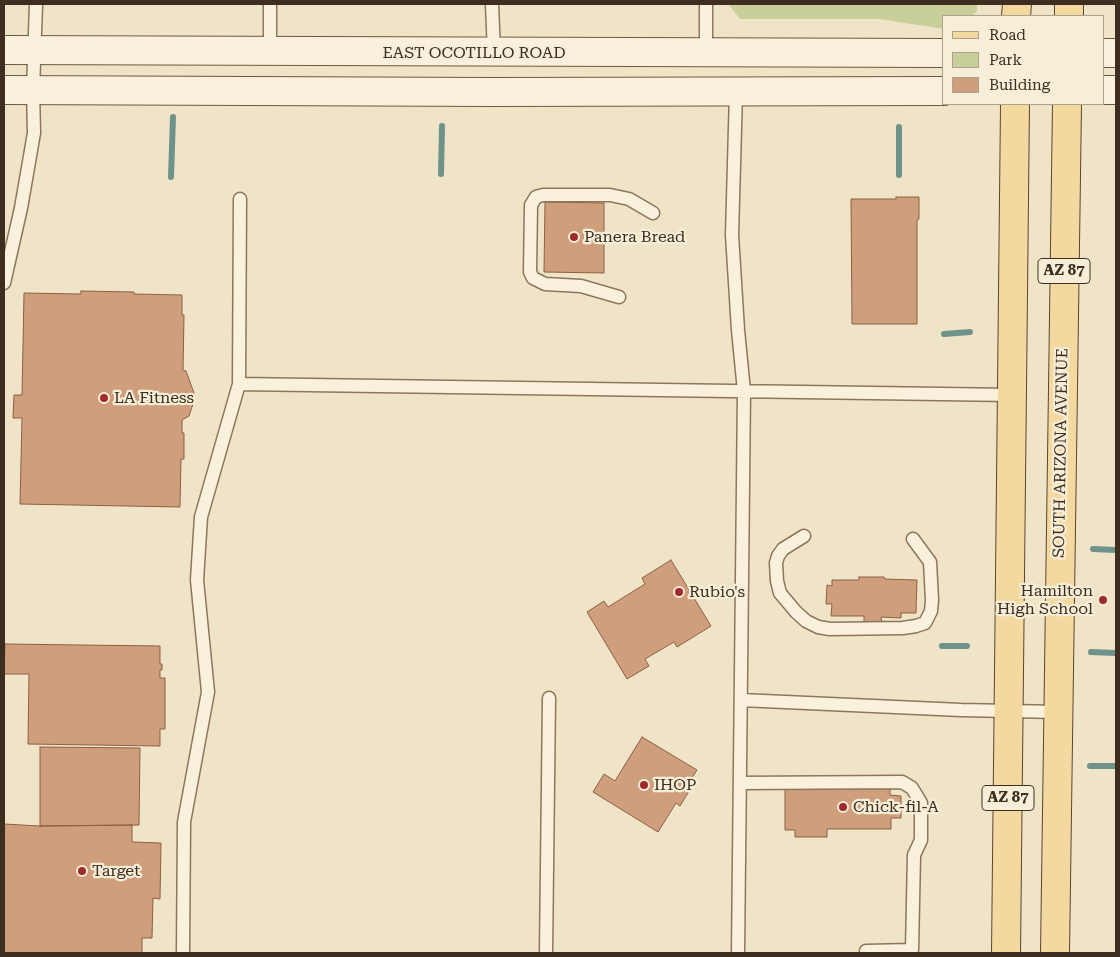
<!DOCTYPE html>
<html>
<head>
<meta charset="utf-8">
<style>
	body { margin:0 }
	#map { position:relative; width:1120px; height:957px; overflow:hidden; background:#f0e4c8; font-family:"Roboto Serif",serif }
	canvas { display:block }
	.frame { position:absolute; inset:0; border:5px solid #3d2e20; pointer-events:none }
	.legend { position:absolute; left:942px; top:15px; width:162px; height:90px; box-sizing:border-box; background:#f7eed8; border:1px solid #ada18e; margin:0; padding:6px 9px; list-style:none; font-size:15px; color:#3d2e20 }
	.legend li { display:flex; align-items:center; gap:10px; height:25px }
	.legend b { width:25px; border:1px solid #ada18e }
</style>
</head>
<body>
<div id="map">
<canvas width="1120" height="957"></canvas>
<div class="frame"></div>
<ul class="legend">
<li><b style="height:6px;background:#f3d9a0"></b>Road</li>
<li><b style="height:14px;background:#c9cf9b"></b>Park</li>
<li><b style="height:14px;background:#cf9f7d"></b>Building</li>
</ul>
</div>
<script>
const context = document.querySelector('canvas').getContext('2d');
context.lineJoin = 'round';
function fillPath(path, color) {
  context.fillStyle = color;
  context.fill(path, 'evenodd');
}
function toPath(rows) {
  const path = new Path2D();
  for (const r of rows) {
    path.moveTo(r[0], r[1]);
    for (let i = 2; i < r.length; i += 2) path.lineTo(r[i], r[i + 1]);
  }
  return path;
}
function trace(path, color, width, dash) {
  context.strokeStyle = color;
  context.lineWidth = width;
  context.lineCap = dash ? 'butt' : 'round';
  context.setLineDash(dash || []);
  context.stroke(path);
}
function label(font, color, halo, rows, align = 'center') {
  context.font = font + ' "Roboto Serif",serif';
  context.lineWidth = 4.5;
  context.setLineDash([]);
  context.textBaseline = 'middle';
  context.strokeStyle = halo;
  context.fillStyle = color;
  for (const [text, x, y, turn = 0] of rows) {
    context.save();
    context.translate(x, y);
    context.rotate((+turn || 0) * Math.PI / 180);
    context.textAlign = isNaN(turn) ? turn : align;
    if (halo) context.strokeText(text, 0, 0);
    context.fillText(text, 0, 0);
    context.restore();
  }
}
fillPath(toPath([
	[728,4,977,4,977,11,972,16,944,16,944,29,879,19,740,19]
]), '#c9cf9b');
trace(toPath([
	[441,174,442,126],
	[899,175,899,127],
	[171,177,173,117],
	[944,334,970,332],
	[1093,549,1116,550],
	[942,646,967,646],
	[1091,652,1116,653],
	[1090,766,1116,766]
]), '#6f938a', 6);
const building = toPath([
	[896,197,919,197,919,219,917,220,917,324,852,324,851,199,896,199,896,197],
	[545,202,604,203,604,273,544,272,545,202],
	[81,291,134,292,134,294,182,295,182,315,184,315,183,370,186,371,194,393,194,401,189,416,182,420,182,433,184,433,184,459,181,459,180,507,20,504,22,418,13,418,14,395,22,395,24,293,81,294,81,291],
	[671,560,711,626,677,647,674,642,645,659,649,666,627,679,587,612,604,601,608,607,645,584,642,578,671,560],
	[859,577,884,577,885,579,917,580,916,613,901,613,901,618,881,617,882,622,864,622,864,616,831,616,832,604,826,604,827,585,832,586,832,580,859,580,859,577],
	[5,644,160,646,160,664,162,664,162,670,160,670,160,678,165,678,165,729,160,729,160,746,28,744,29,674,4,674,5,644],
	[642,737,697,770,688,784,692,786,680,806,676,803,658,832,593,792,604,774,615,781,642,737],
	[40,747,140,748,139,825,40,826,40,747],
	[785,788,890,788,890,795,901,796,901,818,891,818,891,829,827,829,827,837,795,837,795,830,785,830,785,788],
	[4,824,40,826,132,825,132,842,161,843,160,899,153,898,152,938,142,938,142,953,4,953,4,824]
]);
fillPath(building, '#cf9f7d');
trace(building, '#8d5f41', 1);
const service = toPath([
	[492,4,494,53],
	[270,51,270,4],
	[706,53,706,4],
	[736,92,732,235,738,330,744,391,738,953],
	[4,283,21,208,34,133,33,90,36,4],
	[619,297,581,286,545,284,533,278,530,272,531,205,536,197,543,195,610,195,629,199,653,213],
	[239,384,1012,395],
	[804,536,783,549,778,556,776,563,777,581,780,593,796,612,806,621,818,627,830,629,903,628,916,626,925,623,931,611,932,600,930,562,913,539],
	[741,700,961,710,1058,712],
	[740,783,902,782,912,788,921,803,921,840,914,855,912,950,866,951],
	[183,953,184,822,208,692,197,580,201,517,239,384,240,199],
	[546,953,549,698]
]);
const secondary = toPath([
	[4,50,944,53],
	[1104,53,1116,53],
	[4,90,493,92,944,91],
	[1104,90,1116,90]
]);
const primary = toPath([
	[1016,16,1017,4],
	[1069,16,1069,4],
	[1006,953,1015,104],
	[1055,953,1067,104]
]);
trace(service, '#8d765c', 15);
trace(secondary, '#6f573f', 30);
trace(primary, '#5b4430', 30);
trace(service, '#faf1dc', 12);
trace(secondary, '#faf1dc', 28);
trace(primary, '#f3d9a0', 28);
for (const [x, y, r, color] of [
	[574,237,5,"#9e2a2b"],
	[104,398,5,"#9e2a2b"],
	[679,592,5,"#9e2a2b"],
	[1103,600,5,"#9e2a2b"],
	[644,785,5,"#9e2a2b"],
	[843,807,5,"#9e2a2b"],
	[82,871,5,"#9e2a2b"]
]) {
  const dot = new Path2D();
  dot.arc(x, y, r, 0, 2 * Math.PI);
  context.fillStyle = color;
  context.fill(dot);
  trace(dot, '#f7eed8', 2);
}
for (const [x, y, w] of [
	[1064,271,52],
	[1008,798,52]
]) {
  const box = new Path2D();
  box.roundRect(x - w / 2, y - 12.5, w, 25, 4);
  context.fillStyle = '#f7eed8';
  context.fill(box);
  trace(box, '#3d2e20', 1);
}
label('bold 15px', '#3d2e20', null, [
	["AZ 87",1064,271],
	["AZ 87",1008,798]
]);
label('16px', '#3d2e20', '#f7eed8', [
	["EAST OCOTILLO ROAD",474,53],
	["SOUTH ARIZONA AVENUE",1061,453,-89]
]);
label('16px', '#3d2e20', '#f7eed8', [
	["Panera Bread",584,237],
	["LA Fitness",114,398],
	["Hamilton",1093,591,"right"],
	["High School",1093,609,"right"],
	["Rubio's",689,592],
	["IHOP",654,785],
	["Chick-fil-A",853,807],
	["Target",92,871]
], 'left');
</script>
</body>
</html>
